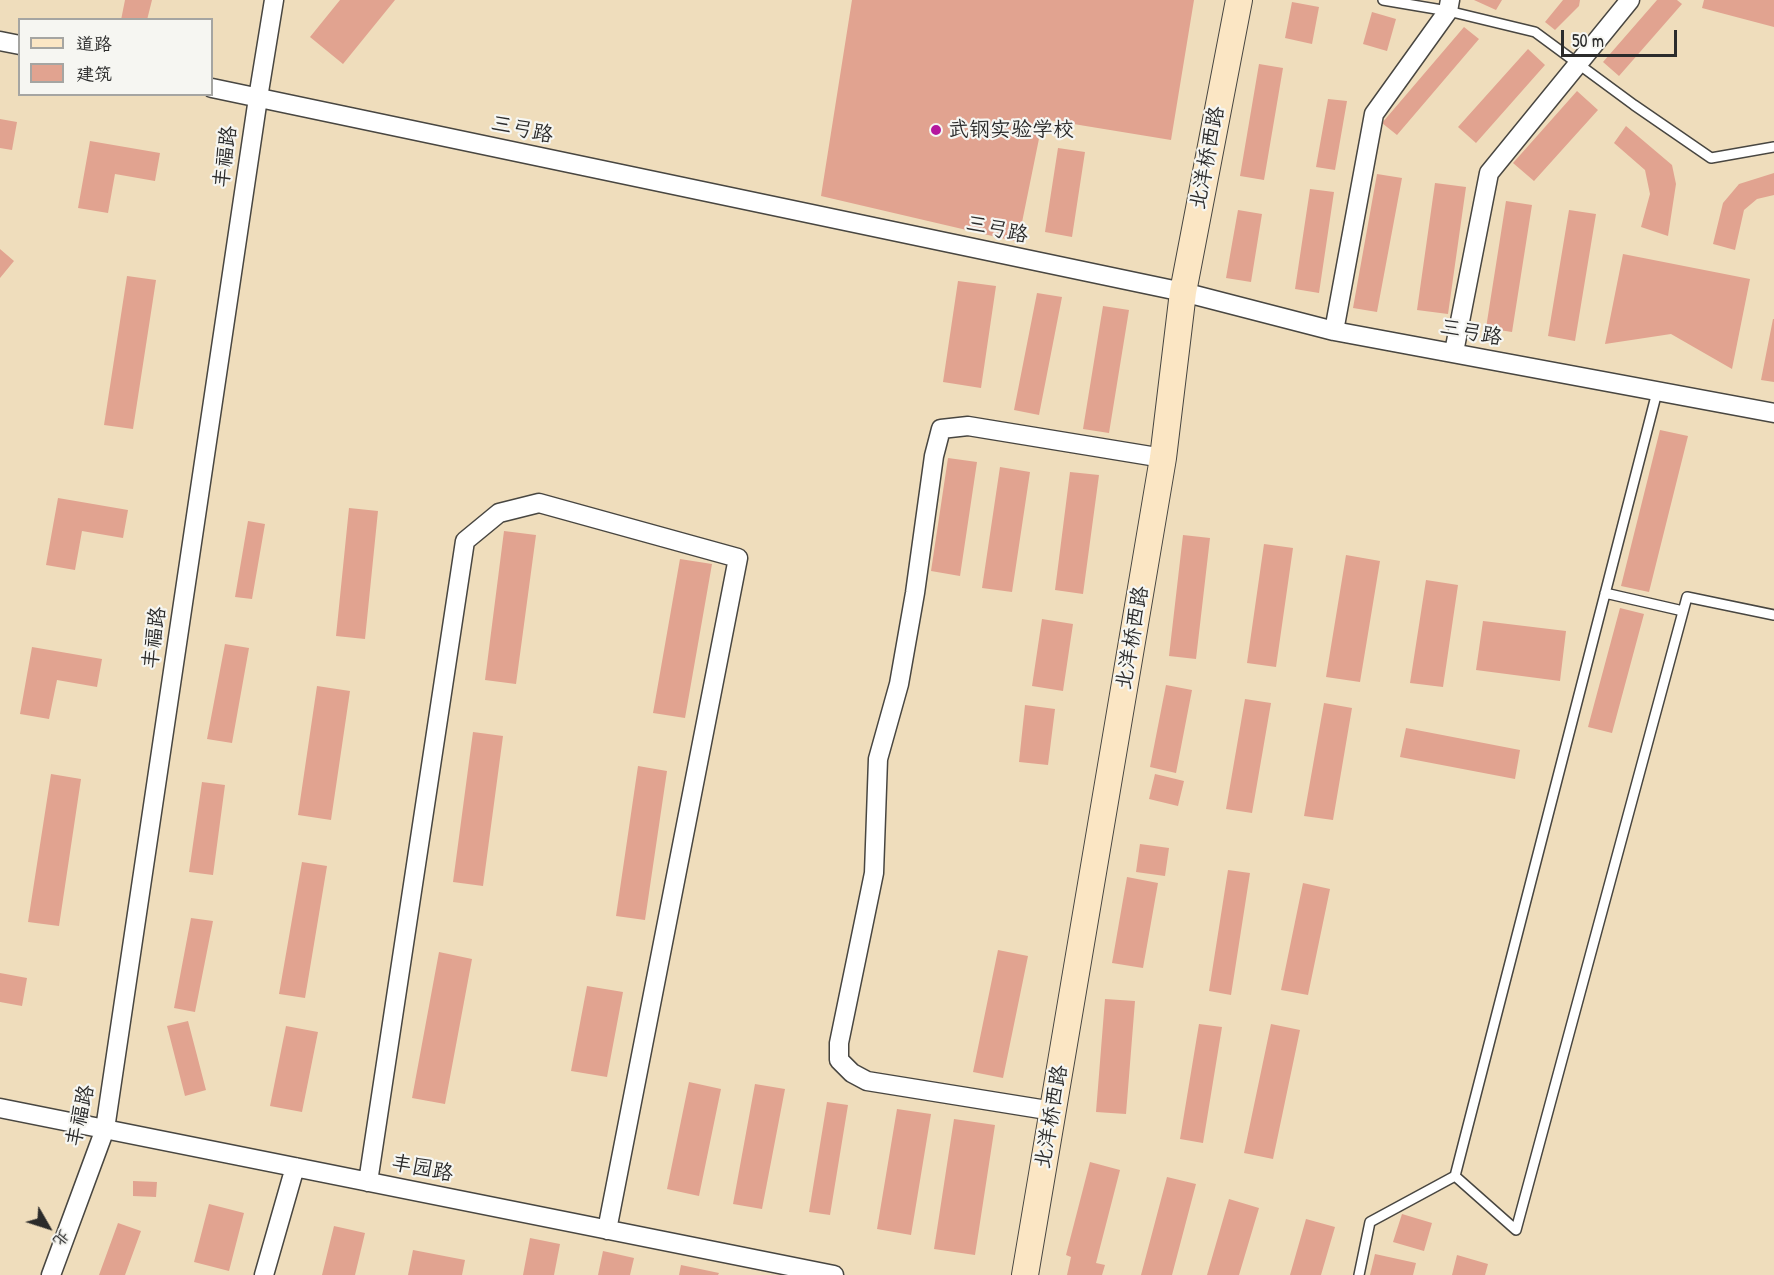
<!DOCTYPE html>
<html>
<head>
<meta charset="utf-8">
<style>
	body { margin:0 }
	#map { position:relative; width:1774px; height:1275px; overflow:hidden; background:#efddbc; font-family:"Patrick Hand","LXGW WenKai TC",sans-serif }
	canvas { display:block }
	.legend { position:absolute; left:18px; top:18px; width:195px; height:78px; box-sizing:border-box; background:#f6f6f2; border:2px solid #a5a5a2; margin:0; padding:8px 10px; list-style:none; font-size:18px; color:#2b2b2b }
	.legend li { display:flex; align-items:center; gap:12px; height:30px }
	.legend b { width:30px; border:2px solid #a5a5a2 }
	.north { position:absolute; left:18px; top:1197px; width:60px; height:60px; -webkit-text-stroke:4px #f6f6f2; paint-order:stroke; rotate:129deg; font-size:16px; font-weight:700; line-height:24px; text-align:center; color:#2b2b2b }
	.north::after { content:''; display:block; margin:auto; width:21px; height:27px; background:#2b2b2b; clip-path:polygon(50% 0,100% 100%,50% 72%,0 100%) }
	.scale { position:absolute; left:1561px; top:30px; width:116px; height:27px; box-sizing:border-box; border:3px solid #2b2b2b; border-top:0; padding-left:8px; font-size:18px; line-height:21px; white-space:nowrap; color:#2b2b2b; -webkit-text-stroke:4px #f6f6f2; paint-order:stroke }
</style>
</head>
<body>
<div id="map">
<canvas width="1774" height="1275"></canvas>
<ul class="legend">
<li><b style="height:8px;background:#fbe6c4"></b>道路</li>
<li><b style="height:16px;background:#e1a390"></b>建筑</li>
</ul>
<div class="north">北</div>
<div class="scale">50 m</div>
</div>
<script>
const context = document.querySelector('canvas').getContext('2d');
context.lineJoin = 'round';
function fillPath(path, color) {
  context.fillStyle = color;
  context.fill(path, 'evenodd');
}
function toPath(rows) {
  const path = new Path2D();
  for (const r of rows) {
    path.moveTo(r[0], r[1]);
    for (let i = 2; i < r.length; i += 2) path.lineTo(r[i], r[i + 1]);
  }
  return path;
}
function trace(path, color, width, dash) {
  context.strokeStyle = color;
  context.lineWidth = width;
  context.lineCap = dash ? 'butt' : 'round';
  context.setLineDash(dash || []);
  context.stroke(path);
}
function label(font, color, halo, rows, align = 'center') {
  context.font = font + ' "Patrick Hand","LXGW WenKai TC",sans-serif';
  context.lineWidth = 4.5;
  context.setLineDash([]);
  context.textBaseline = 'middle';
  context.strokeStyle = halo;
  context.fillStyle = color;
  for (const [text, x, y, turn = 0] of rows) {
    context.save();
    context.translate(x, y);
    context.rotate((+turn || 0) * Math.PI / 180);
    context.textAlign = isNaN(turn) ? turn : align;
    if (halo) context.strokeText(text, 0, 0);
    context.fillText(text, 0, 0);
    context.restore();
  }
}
fillPath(toPath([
	[125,0,152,0,147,20,121,20],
	[340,0,395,0,343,64,310,37],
	[852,0,1194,0,1171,140,1043,119,1018,242,821,196],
	[1474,0,1502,0,1496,10],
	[1563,0,1580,0,1579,6,1555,30,1545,22],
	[1657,0,1677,0,1682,4,1619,76,1603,62],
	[1704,0,1774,0,1774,27,1702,8],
	[1292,2,1319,7,1312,44,1285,38],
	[1372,12,1396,19,1387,51,1363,44],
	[1464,27,1479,39,1397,135,1382,123],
	[1528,49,1545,65,1476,143,1458,127],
	[1259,64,1283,68,1264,180,1240,176],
	[1577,91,1598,110,1534,181,1513,163],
	[1328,99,1347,101,1335,170,1316,167],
	[0,119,17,122,12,150,0,148],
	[1626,126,1672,165,1676,184,1668,236,1641,227,1650,194,1645,170,1614,143],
	[90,141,160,153,155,181,115,174,108,213,78,208],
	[1058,148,1085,152,1072,237,1045,232],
	[1774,173,1774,195,1757,199,1744,210,1735,250,1713,244,1723,203,1739,184],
	[1377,174,1402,178,1377,312,1353,308],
	[1435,183,1466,187,1448,314,1417,310],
	[1310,189,1334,192,1319,293,1295,289],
	[1506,201,1532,205,1512,332,1486,328],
	[1238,210,1262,214,1251,282,1226,278],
	[1569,210,1596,214,1575,341,1548,336],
	[0,249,14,261,0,278],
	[1623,254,1750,279,1732,369,1671,334,1605,344],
	[127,276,156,280,133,429,104,425],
	[958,281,996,286,981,388,943,382],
	[1037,293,1062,297,1039,415,1014,410],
	[1103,306,1129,310,1109,433,1083,429],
	[1773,319,1774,319,1774,382,1761,380],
	[1660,430,1688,436,1649,592,1621,586],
	[948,458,977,462,960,576,931,571],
	[1000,467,1030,472,1012,592,982,588],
	[1070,472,1099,475,1083,594,1055,590],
	[58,498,128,510,123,538,82,531,75,570,46,565],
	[349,508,378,511,365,639,336,636],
	[248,521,265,524,252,599,235,597],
	[504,531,536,535,516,684,485,680],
	[1183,535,1210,538,1196,659,1169,656],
	[1264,544,1293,548,1276,667,1247,663],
	[1346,555,1380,561,1360,682,1326,677],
	[680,559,712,564,685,718,653,713],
	[1426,580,1458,585,1443,687,1410,683],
	[1620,608,1644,614,1612,733,1588,727],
	[1042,619,1073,624,1063,691,1032,686],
	[1483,621,1566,631,1560,681,1476,670],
	[225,644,249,648,232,743,207,739],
	[32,647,102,659,97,687,57,680,49,719,20,714],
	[1166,685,1192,690,1176,773,1150,767],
	[317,686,350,691,331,820,298,815],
	[1245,699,1271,703,1252,813,1226,809],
	[1324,703,1352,708,1333,820,1304,816],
	[1025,705,1055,709,1048,765,1019,762],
	[1406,728,1520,750,1515,779,1400,757],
	[473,732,503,736,483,886,453,882],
	[638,766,667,771,645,920,616,916],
	[51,774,81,779,59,926,28,922],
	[1155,774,1184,781,1178,806,1149,799],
	[202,782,225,785,213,875,189,872],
	[1140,844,1169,848,1165,876,1136,872],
	[302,862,327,866,305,998,279,994],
	[1228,870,1250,873,1231,995,1209,991],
	[1127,877,1158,883,1143,968,1112,963],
	[1303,883,1330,889,1308,995,1281,990],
	[191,918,213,921,195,1012,174,1008],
	[998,950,1028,956,1003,1078,973,1072],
	[439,952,472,959,445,1104,412,1098],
	[0,973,27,978,22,1006,0,1002],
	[587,986,623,992,607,1077,571,1071],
	[1105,999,1135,1001,1126,1114,1096,1112],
	[188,1021,206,1090,185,1096,167,1026],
	[1199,1024,1222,1027,1203,1143,1180,1139],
	[1271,1024,1300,1030,1273,1159,1244,1153],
	[286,1026,318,1032,302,1112,270,1106],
	[689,1082,721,1089,699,1196,667,1189],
	[755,1084,785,1089,762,1209,733,1204],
	[827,1102,848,1105,830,1215,809,1212],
	[897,1109,931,1114,911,1235,877,1229],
	[954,1119,995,1125,975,1255,934,1249],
	[1090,1162,1120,1170,1096,1263,1105,1265,1102,1275,1067,1275,1071,1257,1066,1255],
	[1167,1177,1196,1184,1172,1275,1141,1275],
	[133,1181,157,1182,156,1197,133,1196],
	[1229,1199,1259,1208,1239,1275,1207,1275],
	[209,1204,244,1213,229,1271,194,1262],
	[1402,1214,1432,1223,1424,1251,1393,1242],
	[1306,1219,1335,1227,1321,1275,1290,1275],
	[118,1223,141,1231,125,1275,99,1275],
	[334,1226,365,1233,355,1275,322,1275],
	[530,1238,560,1244,554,1275,523,1275],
	[413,1250,465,1260,462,1275,408,1275],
	[603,1251,634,1258,630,1275,598,1275],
	[1375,1254,1416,1263,1413,1275,1370,1275],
	[1457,1255,1488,1264,1485,1275,1452,1275],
	[681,1265,719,1273,718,1275,679,1275]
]), '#e1a390');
const service = toPath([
	[1383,0,1448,11,1535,32,1634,105,1711,158,1774,147],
	[1605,593,1683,611],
	[1455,1176,1516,1230,1687,597,1774,615],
	[1359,1275,1370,1222,1455,1176,1657,392]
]);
const minor = toPath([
	[0,41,20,45],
	[212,88,1183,292,1334,331,1774,413],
	[1334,331,1374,114,1448,11,1450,0],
	[1454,352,1489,173,1630,0],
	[0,1108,834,1275],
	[1053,1111,867,1081,852,1073,839,1060,839,1043,874,873,878,759,899,684,915,593,934,456,941,429,968,426,1163,458],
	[368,1182,465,541,499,513,539,503,738,558,607,1230],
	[51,1275,105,1129,258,98,274,0],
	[264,1275,295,1167]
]);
const secondary = toPath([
	[1025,1275,1163,458,1183,292,1239,0]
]);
trace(service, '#484641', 12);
trace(minor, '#484641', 21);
trace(secondary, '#484641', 28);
trace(service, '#fff', 9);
trace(minor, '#fff', 18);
trace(secondary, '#fbe6c4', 26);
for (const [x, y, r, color] of [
	[936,130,6,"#b5179e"]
]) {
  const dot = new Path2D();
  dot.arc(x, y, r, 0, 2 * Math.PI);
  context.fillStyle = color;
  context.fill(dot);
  trace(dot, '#f6f6f2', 2);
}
label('21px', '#2b2b2b', '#f6f6f2', [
	["三弓路",522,130,12],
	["丰福路",226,157,-82],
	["北洋桥西路",1208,158,-79],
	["三弓路",997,230,12],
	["三弓路",1471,333,11],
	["丰福路",155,638,-82],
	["北洋桥西路",1133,638,-80],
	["丰福路",81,1116,-77],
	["北洋桥西路",1052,1117,-80],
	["丰园路",422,1169,11]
]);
label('21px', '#2b2b2b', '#f6f6f2', [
	["武钢实验学校",948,130]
], 'left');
</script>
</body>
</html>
